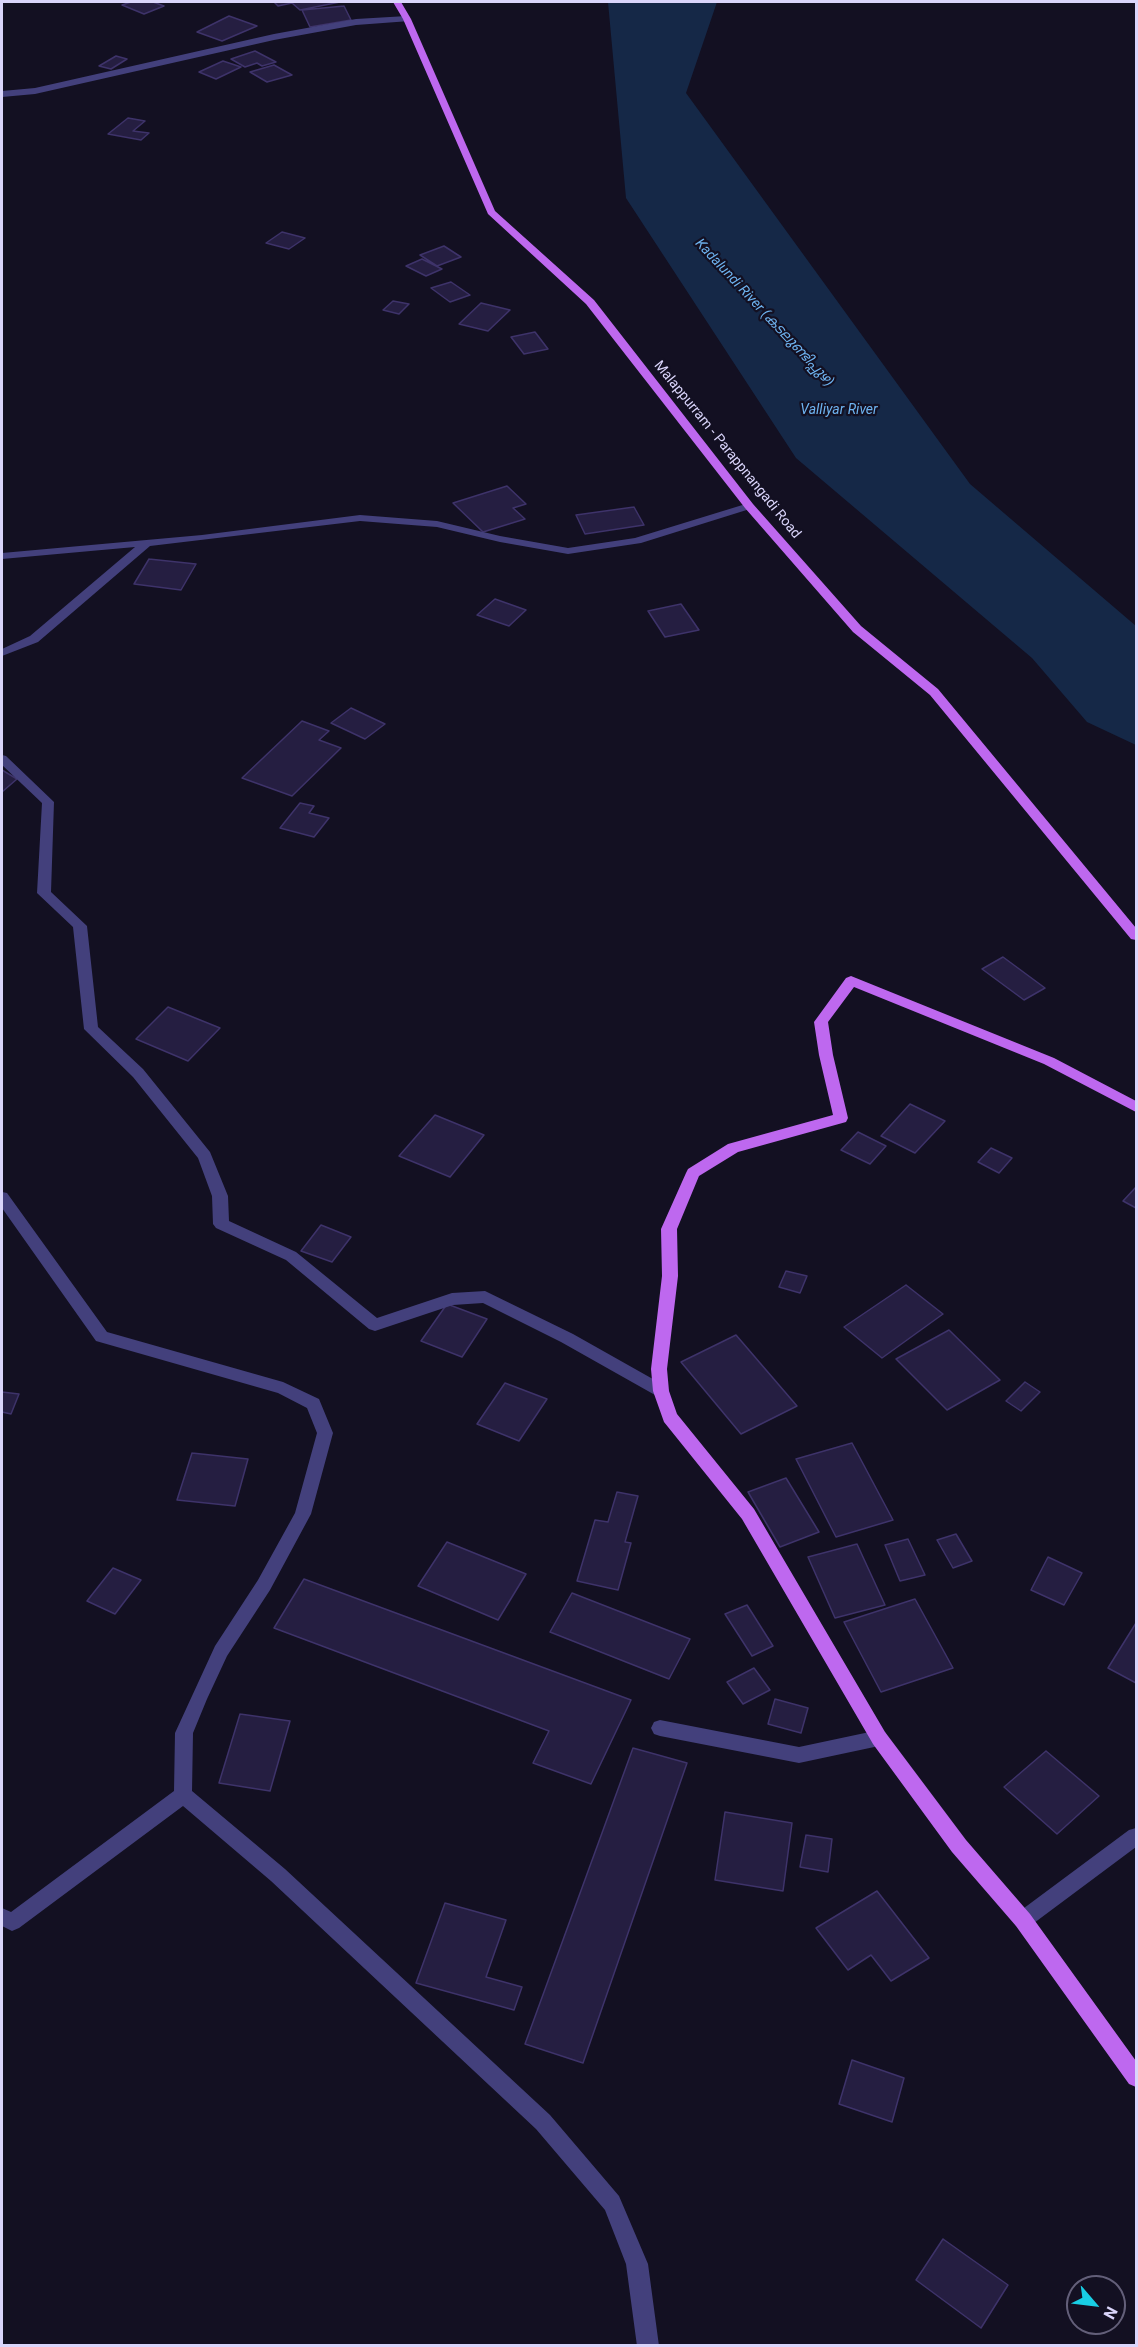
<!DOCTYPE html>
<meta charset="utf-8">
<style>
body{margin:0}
#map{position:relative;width:1138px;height:2347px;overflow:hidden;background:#131022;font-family:Roboto,sans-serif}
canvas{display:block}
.frame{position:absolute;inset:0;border:3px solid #dad5fb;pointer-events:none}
.north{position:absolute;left:1066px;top:2275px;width:60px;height:60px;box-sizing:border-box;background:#131022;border:2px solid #635f79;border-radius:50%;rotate:118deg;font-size:16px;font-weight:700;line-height:24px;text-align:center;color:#dad5fb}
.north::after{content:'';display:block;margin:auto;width:21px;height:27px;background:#18cee4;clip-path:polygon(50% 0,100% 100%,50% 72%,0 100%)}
</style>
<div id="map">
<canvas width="1138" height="2347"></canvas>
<div class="frame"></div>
<div class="north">N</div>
</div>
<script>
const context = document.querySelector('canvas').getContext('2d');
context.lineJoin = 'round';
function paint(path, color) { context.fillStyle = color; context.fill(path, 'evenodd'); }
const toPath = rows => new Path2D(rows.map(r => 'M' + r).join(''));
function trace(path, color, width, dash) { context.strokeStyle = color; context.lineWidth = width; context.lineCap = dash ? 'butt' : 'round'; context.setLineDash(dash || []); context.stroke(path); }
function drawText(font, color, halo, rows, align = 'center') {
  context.font = font + ' Roboto,"Noto Sans Malayalam",sans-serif'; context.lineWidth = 4.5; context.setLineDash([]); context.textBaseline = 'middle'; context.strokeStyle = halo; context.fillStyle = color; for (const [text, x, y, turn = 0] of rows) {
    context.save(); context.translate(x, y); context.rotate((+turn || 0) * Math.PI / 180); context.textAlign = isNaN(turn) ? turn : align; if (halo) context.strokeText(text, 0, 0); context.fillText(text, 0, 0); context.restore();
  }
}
const water = toPath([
 [608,2,717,2,686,93,970,484,1136,626,1136,745,1087,722,1032,658,796,458,626,198]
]);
const building = toPath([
 [131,2,153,2,164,6,144,14,122,5,131,2],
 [274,2,340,2,300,10,292,3,278,6,274,2],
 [344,6,351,20,310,27,302,10,344,6],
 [229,16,257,26,222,41,197,32,229,16],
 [255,51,276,62,262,66,257,63,245,67,231,59,255,51],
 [116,56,127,59,111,69,99,66,116,56],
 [223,61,241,67,216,79,199,72,223,61],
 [274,65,292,75,267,82,250,72,274,65],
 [128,118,145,121,133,131,149,133,141,140,108,134,128,118],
 [282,232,305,238,289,249,266,243,282,232],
 [444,246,461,257,437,266,420,255,444,246],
 [422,259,442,269,426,276,406,266,422,259],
 [451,282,470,295,450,302,431,288,451,282],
 [393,301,409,304,399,314,383,310,393,301],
 [481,303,510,310,488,331,459,324,481,303],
 [535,332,548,349,524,354,511,337,535,332],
 [507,486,526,504,513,508,525,519,483,532,453,503,507,486],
 [634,507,644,525,585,534,576,515,634,507],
 [149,559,196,564,181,590,134,584,149,559],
 [495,599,526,610,509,626,477,615,495,599],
 [681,604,699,630,665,637,648,611,681,604],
 [351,708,385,724,365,739,331,723,351,708],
 [302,721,329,731,319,740,341,748,292,796,242,778,302,721],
 [2,770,17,779,2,792,2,770],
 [300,803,314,806,309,813,329,818,314,837,280,828,300,803],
 [1003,957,1045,988,1024,1000,982,969,1003,957],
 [168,1007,220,1028,188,1061,136,1039,168,1007],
 [910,1104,945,1121,915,1153,881,1136,910,1104],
 [435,1115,484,1135,450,1177,399,1156,435,1115],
 [858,1132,886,1146,870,1164,841,1150,858,1132],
 [991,1148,1012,1158,999,1173,978,1162,991,1148],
 [1136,1187,1136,1208,1123,1201,1136,1187],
 [321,1225,351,1237,332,1262,301,1251,321,1225],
 [786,1271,807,1276,800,1293,779,1287,786,1271],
 [906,1285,943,1314,882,1358,844,1327,906,1285],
 [447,1304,487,1319,462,1357,421,1341,447,1304],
 [949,1330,1000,1380,947,1410,896,1359,949,1330],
 [736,1335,797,1406,741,1434,681,1362,736,1335],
 [1025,1382,1040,1392,1021,1411,1006,1401,1025,1382],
 [505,1383,547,1399,519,1441,477,1424,505,1383],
 [2,1392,19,1394,11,1414,2,1412,2,1392],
 [852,1443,893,1520,836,1537,796,1459,852,1443],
 [192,1453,248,1459,235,1506,177,1500,192,1453],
 [786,1478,819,1532,780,1547,748,1492,786,1478],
 [617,1492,638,1496,625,1542,631,1543,618,1590,577,1581,595,1520,608,1522,617,1492],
 [956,1534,972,1561,953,1568,937,1540,956,1534],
 [908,1539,925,1575,900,1581,885,1545,908,1539],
 [447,1542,526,1574,498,1620,418,1586,447,1542],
 [857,1544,885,1605,835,1618,808,1557,857,1544],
 [1048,1557,1082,1573,1064,1605,1031,1590,1048,1557],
 [113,1568,141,1580,115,1614,87,1601,113,1568],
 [304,1579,631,1700,591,1784,533,1763,549,1731,274,1628,304,1579],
 [572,1593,690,1639,669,1679,550,1632,572,1593],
 [915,1599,953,1668,881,1692,844,1622,915,1599],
 [747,1605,773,1646,752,1656,725,1614,747,1605],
 [1136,1623,1136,1683,1108,1668,1136,1623],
 [754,1668,770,1690,743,1704,727,1682,754,1668],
 [775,1699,808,1708,801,1733,768,1724,775,1699],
 [240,1714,290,1721,270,1791,219,1783,240,1714],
 [633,1748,687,1763,583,2063,525,2044,633,1748],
 [1046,1751,1099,1796,1057,1834,1004,1787,1046,1751],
 [725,1812,792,1823,783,1891,715,1880,725,1812],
 [806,1835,832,1839,828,1872,800,1867,806,1835],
 [877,1891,929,1958,891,1981,871,1955,848,1970,816,1928,877,1891],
 [445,1903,506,1920,486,1977,522,1987,514,2010,416,1983,445,1903],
 [852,2060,904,2078,892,2122,839,2104,852,2060],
 [943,2239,1008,2285,981,2328,916,2280,943,2239]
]);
const minor = toPath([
 [407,16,410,17,410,21,356,25,274,40,35,94,2,97,2,91,35,88,274,34,356,19,407,16],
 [749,503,753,504,753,508,641,543,568,554,500,542,437,527,360,521,150,546,38,642,2,656,2,649,30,636,135,547,2,559,2,553,202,535,360,515,437,521,500,536,568,548,635,538,749,503],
 [2,755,6,756,54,802,51,892,87,926,98,1027,143,1069,210,1152,228,1196,229,1221,296,1252,377,1318,452,1293,485,1291,573,1334,667,1387,669,1391,667,1395,661,1397,655,1395,561,1342,483,1303,453,1305,375,1331,369,1329,286,1260,216,1228,213,1224,212,1196,198,1158,133,1077,84,1029,73,927,37,893,42,803,2,765,2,755],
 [2,1192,7,1193,107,1332,283,1382,319,1399,333,1433,311,1514,270,1590,227,1656,207,1699,193,1733,192,1791,285,1869,550,2115,619,2196,648,2264,659,2346,637,2346,626,2264,605,2210,536,2129,271,1881,183,1806,19,1928,12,1931,2,1926,2,1908,11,1912,174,1791,175,1733,215,1646,258,1580,295,1513,317,1433,307,1408,278,1393,96,1341,2,1208,2,1192],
 [660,1720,799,1747,879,1730,885,1732,888,1738,885,1744,879,1746,799,1763,660,1736,654,1734,651,1728,654,1722,660,1720],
 [1136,1828,1136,1847,1030,1926,1023,1929,1016,1926,1013,1920,1016,1914,1129,1830,1136,1828]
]);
const major = toPath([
 [393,2,401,2,411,19,495,211,594,300,753,504,861,626,938,689,1136,928,1136,940,1131,939,930,695,853,632,745,508,586,304,488,214,403,19,393,2],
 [851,976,1054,1058,1136,1101,1136,1112,1044,1064,854,987,828,1022,833,1055,848,1118,846,1122,738,1152,699,1176,677,1229,678,1276,667,1369,669,1391,677,1414,754,1509,885,1732,966,1840,1030,1914,1136,2061,1136,2087,1129,2084,1016,1926,952,1852,873,1744,742,1519,664,1422,653,1391,651,1369,662,1276,661,1229,686,1173,688,1169,728,1144,833,1115,819,1055,814,1022,846,978,851,976]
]);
const farWaternames = [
 ["Kadalundi River (കടലുണ്ടിപ്പുഴ)",764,313,47],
 ["Valliyar River",839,410]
];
const farStreetnames = [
 ["Malappurram - Parappnangadi Road",727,450,51]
];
paint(water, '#152847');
paint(building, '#251e41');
trace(building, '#3e336a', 1.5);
paint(minor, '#43407c');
paint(major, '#be68ef');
drawText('italic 14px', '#6eb3f0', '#131022', farWaternames);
drawText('14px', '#dad5fb', '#131022', farStreetnames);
</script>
